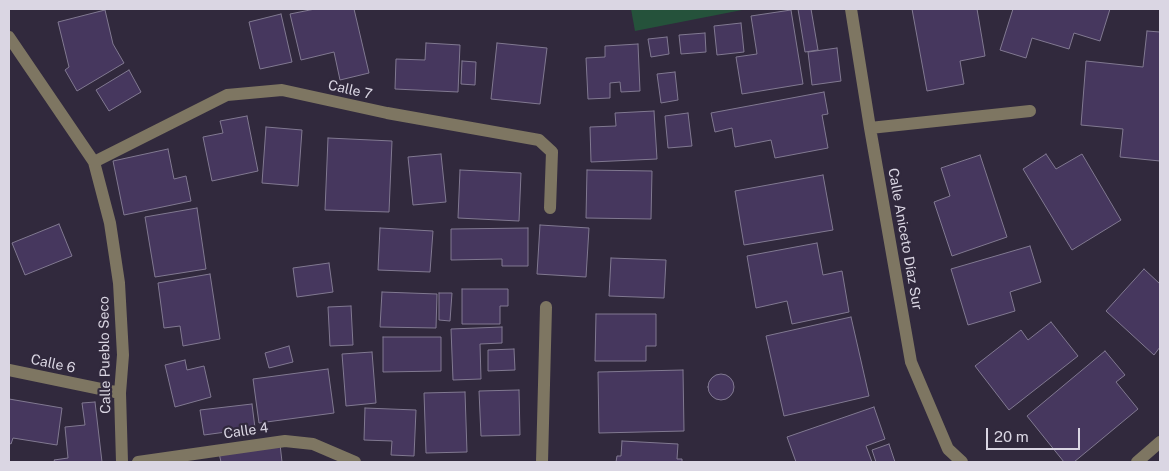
<!DOCTYPE html>
<meta charset="utf-8">
<style>
body{margin:0}
#map{position:relative;width:1169px;height:471px;overflow:hidden;background:#31293d;font-family:"Public Sans",sans-serif}
canvas{display:block}
.frame{position:absolute;inset:0;border:10px solid #dad6e3;pointer-events:none}
.scale{position:absolute;left:986px;top:428px;width:94px;height:22px;box-sizing:border-box;border:2px solid #dad6e3;border-top:0;padding-left:6px;font-size:15px;line-height:18px;white-space:nowrap;color:#dad6e3;-webkit-text-stroke:4px #31293d;paint-order:stroke}
</style>
<div id="map">
<canvas width="1169" height="471"></canvas>
<div class="frame"></div>
<div class="scale">20 m</div>
</div>
<script>
const context = document.querySelector('canvas').getContext('2d');
context.lineJoin = 'round';
function paint(path, color) { context.fillStyle = color; context.fill(path, 'evenodd'); }
const toPath = rows => new Path2D(rows.map(r => 'M' + r).join(''));
function trace(path, color, width, dash) { context.strokeStyle = color; context.lineWidth = width; context.lineCap = dash ? 'butt' : 'round'; context.setLineDash(dash || []); context.stroke(path); }
function drawText(font, color, halo, rows, align = 'center') {
  context.font = font + ' "Public Sans",sans-serif'; context.lineWidth = 4.5; context.setLineDash([]); context.textBaseline = 'middle'; context.strokeStyle = halo; context.fillStyle = color; for (const [text, x, y, turn = 0] of rows) {
    context.save(); context.translate(x, y); context.rotate((+turn || 0) * Math.PI / 180); context.textAlign = isNaN(turn) ? turn : align; if (halo) context.strokeText(text, 0, 0); context.fillText(text, 0, 0); context.restore();
  }
}
const green = toPath([
 [631,9,747,9,635,31]
]);
const building = toPath([
 [315,9,354,9,369,73,340,80,334,52,301,60,290,14,315,9],
 [798,9,811,9,818,50,805,52,798,9],
 [912,9,977,9,985,56,960,61,964,84,927,91,912,9],
 [1013,9,1110,9,1100,41,1074,33,1069,49,1032,38,1026,58,1000,50,1013,9],
 [105,10,113,44,124,63,77,91,65,70,69,67,58,22,105,10],
 [791,10,803,84,742,94,736,57,757,54,751,16,791,10],
 [281,14,292,62,260,69,249,22,281,14],
 [741,23,744,52,717,55,714,26,741,23],
 [1147,31,1160,32,1160,161,1120,157,1123,129,1081,125,1086,61,1143,67,1147,31],
 [705,33,706,52,681,54,679,35,705,33],
 [667,37,669,54,651,57,648,39,667,37],
 [426,43,460,45,458,92,395,89,396,59,425,60,426,43],
 [497,43,547,48,540,104,491,99,497,43],
 [638,44,640,91,621,92,620,82,610,83,610,98,588,99,586,58,605,57,605,46,638,44],
 [837,48,841,81,812,85,808,52,837,48],
 [462,61,476,62,475,85,461,84,462,61],
 [129,70,141,92,109,111,96,90,129,70],
 [675,72,678,100,661,103,657,74,675,72],
 [824,92,828,114,822,115,828,148,775,158,771,140,735,147,732,128,715,132,711,113,824,92],
 [654,111,657,159,591,162,590,127,616,126,615,113,654,111],
 [688,113,692,146,668,148,665,116,688,113],
 [247,116,258,171,212,181,203,137,223,133,220,121,247,116],
 [266,127,302,130,298,186,262,183,266,127],
 [328,138,392,141,389,212,325,210,328,138],
 [168,149,174,179,186,176,191,201,124,215,113,161,168,149],
 [441,154,446,202,413,205,408,157,441,154],
 [1046,154,1056,169,1082,154,1121,220,1072,250,1023,169,1046,154],
 [980,155,1007,237,952,256,934,202,950,196,941,168,980,155],
 [460,170,521,173,519,221,458,218,460,170],
 [587,170,652,171,651,219,586,218,587,170],
 [823,175,833,230,744,245,735,191,823,175],
 [197,208,206,269,155,277,145,217,197,208],
 [59,224,72,256,25,275,12,243,59,224],
 [540,225,589,228,586,277,537,274,540,225],
 [380,228,433,231,430,272,378,270,380,228],
 [528,228,528,266,502,266,502,259,451,260,451,229,528,228],
 [817,243,823,275,842,271,849,312,792,324,787,301,756,308,747,256,817,243],
 [1030,246,1041,282,1010,292,1015,311,968,325,951,269,1030,246],
 [611,258,666,260,664,298,609,296,611,258],
 [329,263,333,292,297,297,293,268,329,263],
 [1144,269,1160,284,1160,347,1154,355,1106,311,1144,269],
 [210,274,220,339,183,346,180,326,164,328,158,283,210,274],
 [462,289,508,289,508,306,500,306,500,324,462,324,462,289],
 [382,292,437,294,436,328,380,327,382,292],
 [439,293,452,293,450,321,439,320,439,293],
 [351,306,353,345,330,346,328,307,351,306],
 [596,314,656,314,656,346,646,346,646,361,595,361,596,314],
 [851,317,869,396,784,416,766,336,851,317],
 [1051,322,1078,356,1009,410,975,366,1021,330,1028,340,1051,322],
 [502,327,502,343,480,344,481,379,453,380,451,329,502,327],
 [383,337,441,337,441,371,383,372,383,337],
 [289,346,293,362,269,368,265,353,289,346],
 [514,349,515,370,488,371,488,350,514,349],
 [1105,351,1125,375,1116,382,1138,409,1074,462,1064,462,1027,416,1105,351],
 [372,352,376,403,346,406,342,354,372,352],
 [185,360,187,370,204,366,211,397,175,407,165,365,185,360],
 [328,369,334,413,259,423,253,379,328,369],
 [683,370,684,431,599,433,598,372,683,370],
 '708 387a13 13 0 1 1 26 0a13 13 0 1 1-26 0Z',
 [519,390,520,435,481,436,479,391,519,390],
 [465,392,467,452,426,453,424,393,465,392],
 [9,399,62,408,57,445,13,438,11,444,9,443,9,399],
 [95,402,102,462,55,462,54,460,68,458,65,427,85,425,82,403,95,402],
 [252,404,255,428,204,435,200,410,252,404],
 [874,407,885,439,866,446,872,462,796,462,787,437,874,407],
 [365,408,416,410,414,456,391,455,392,441,364,440,365,408],
 [622,441,678,444,677,459,682,459,682,462,616,462,617,456,621,456,622,441],
 [280,444,282,462,221,462,219,453,280,444],
 [889,444,895,462,876,462,872,450,889,444]
]);
const minor = toPath([
 [851,9,870,128,911,362,948,449,962,462],
 [9,37,94,162,110,223,119,283,123,355,120,393,122,462],
 [870,128,1030,111],
 [94,162,227,95,282,90,387,113,539,140,552,152,550,208],
 [9,370,120,393],
 [138,462,285,441,313,444,355,462],
 [542,462,546,307],
 [1137,462,1160,442]
]);
const streetNames = [
 ["Calle 7",350,90,13],
 ["Calle Aniceto Díaz Sur",905,239,80],
 ["Calle Pueblo Seco",105,355,-91],
 ["Calle 6",53,364,12],
 ["Calle 4",246,431,-8]
];
paint(green, '#25523b');
paint(building, '#46375e');
trace(building, '#817991', 1);
trace(minor, '#7e7662', 12);
drawText('14px', '#dad6e3', '#31293d', streetNames);
</script>
